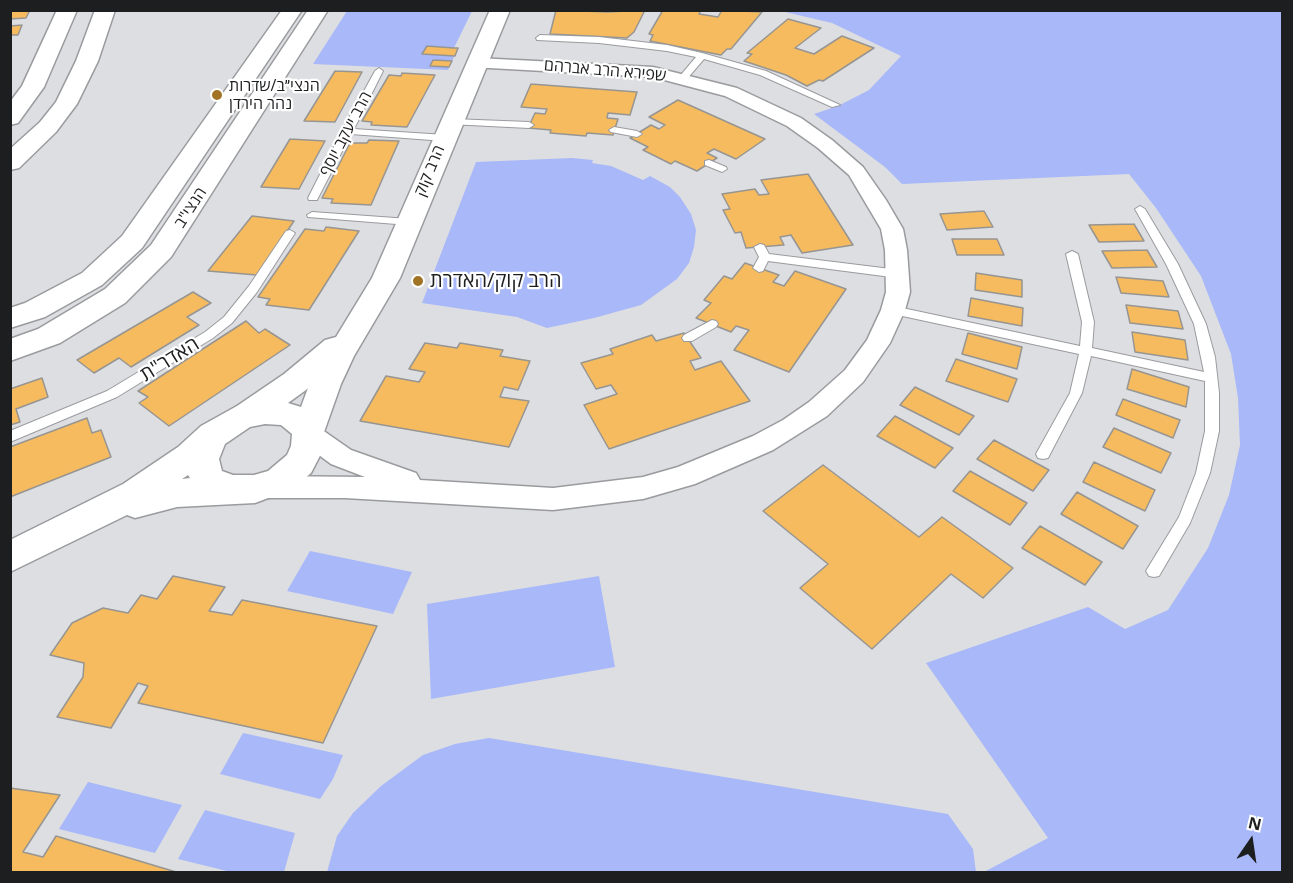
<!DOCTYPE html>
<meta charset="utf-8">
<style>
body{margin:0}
#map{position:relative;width:1293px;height:883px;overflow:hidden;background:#dddee2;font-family:"Open Sans",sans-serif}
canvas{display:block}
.frame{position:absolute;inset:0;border:12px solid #1d1e1f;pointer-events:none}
.north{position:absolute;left:1221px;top:811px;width:60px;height:60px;-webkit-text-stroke:4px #fff;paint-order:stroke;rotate:13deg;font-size:16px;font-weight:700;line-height:24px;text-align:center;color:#1d1e1f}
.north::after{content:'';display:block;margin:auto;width:21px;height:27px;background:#1d1e1f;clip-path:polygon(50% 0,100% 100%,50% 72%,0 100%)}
</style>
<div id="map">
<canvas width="1293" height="883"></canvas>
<div class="frame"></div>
<div class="north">N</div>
</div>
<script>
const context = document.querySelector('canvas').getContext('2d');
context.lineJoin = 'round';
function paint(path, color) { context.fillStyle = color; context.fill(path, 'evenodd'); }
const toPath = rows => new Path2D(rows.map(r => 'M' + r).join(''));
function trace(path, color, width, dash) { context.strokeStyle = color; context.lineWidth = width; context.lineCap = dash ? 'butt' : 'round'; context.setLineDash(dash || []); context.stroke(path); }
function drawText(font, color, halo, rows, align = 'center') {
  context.font = font + ' "Open Sans",Heebo,sans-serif'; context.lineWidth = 4.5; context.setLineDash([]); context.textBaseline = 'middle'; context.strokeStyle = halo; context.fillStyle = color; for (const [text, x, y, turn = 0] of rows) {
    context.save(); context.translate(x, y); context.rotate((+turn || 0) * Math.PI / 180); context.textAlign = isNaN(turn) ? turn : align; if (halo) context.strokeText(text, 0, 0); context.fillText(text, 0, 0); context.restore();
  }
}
const green = toPath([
 [347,11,472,11,454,48,458,48,448,70,313,64],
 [781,11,1282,11,1282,872,984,872,1048,838,926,663,1088,607,1125,629,1168,610,1208,548,1229,495,1240,445,1238,398,1231,354,1201,276,1156,208,1129,174,902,184,885,167,814,114,838,106,869,90,901,56,832,23],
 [572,158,593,160,592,163,611,166,643,180,650,176,670,187,680,197,691,214,696,230,694,247,689,263,677,279,641,305,594,318,547,328,517,317,422,303,476,162],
 [310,551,412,572,393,614,287,591],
 [599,576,615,667,431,699,427,604],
 [243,733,343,755,333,779,320,799,220,774],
 [489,738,948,814,973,849,976,872,327,872,337,836,353,813,381,786,423,755,455,744],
 [88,782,182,805,155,853,59,829],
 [205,810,295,833,284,872,231,872,178,859]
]);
const building = toPath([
 [10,10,30,10,26,18,10,19,10,10],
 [556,10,608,12,645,10,634,32,627,38,550,34,556,10],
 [663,10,701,10,699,14,718,17,722,10,762,12,731,49,727,49,721,55,650,41,653,35,649,34,663,10],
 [788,19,821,28,795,48,814,54,842,36,874,48,823,81,819,80,807,86,786,75,744,61,752,54,747,53,788,19],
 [22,25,18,35,10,35,10,26,22,25],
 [427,46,454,48,458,48,455,56,422,54,427,46],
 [433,60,452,61,449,67,430,66,433,60],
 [335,71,362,72,335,122,304,121,335,71],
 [402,73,435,75,407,127,371,125,372,122,362,121,389,75,401,76,402,73],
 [531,84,637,92,630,115,608,113,607,118,618,119,613,135,587,133,586,136,550,133,551,130,528,128,535,113,545,114,547,109,521,107,531,84],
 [678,100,765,139,736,159,714,149,707,153,717,158,697,171,675,161,671,164,643,150,648,147,630,138,651,125,659,129,665,125,649,117,678,100],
 [290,139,325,141,299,189,261,187,290,139],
 [369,140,399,141,371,205,331,203,333,199,322,198,350,143,367,143,369,140],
 [808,174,853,245,802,253,791,235,780,237,784,245,746,248,741,232,735,233,723,210,730,209,722,194,755,189,759,195,769,194,761,180,808,174],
 [984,211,993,227,947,230,940,214,984,211],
 [252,216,294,221,257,275,208,271,252,216],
 [1134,224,1144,241,1099,242,1089,225,1134,224],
 [326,227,359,231,309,310,266,305,270,299,258,297,305,229,324,231,326,227],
 [952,239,997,239,1004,255,957,255,952,239],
 [1147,250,1157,267,1112,268,1102,251,1147,250],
 [745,263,779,275,773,282,784,286,795,271,846,289,789,372,734,350,749,330,736,326,731,332,696,318,711,303,704,300,724,276,732,279,745,263],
 [976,273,1022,280,1022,297,975,290,976,273],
 [1116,277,1163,281,1169,297,1121,293,1116,277],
 [193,292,211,303,187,317,199,325,131,367,119,358,94,373,77,360,193,292],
 [971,298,1023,308,1022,326,968,316,971,298],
 [1126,305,1178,311,1183,329,1130,323,1126,305],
 [246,321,259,333,265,329,290,345,169,426,139,403,148,397,138,391,246,321],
 [1132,332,1185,340,1188,360,1135,352,1132,332],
 [684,333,701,358,690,361,695,370,721,361,750,401,609,449,584,405,617,394,611,385,596,389,581,363,613,354,610,349,652,335,656,341,684,333],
 [968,333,1022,347,1017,369,962,354,968,333],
 [425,343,457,348,460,343,503,350,500,356,530,361,518,390,504,387,500,397,529,401,509,447,360,421,386,376,419,382,425,372,409,369,425,343],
 [956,359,1017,379,1008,402,946,381,956,359],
 [1132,369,1189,387,1186,407,1127,389,1132,369],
 [42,378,48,397,16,409,20,422,10,425,10,389,42,378],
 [915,387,974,416,959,435,900,405,915,387],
 [1123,399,1180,420,1173,438,1116,415,1123,399],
 [895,416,953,448,935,468,877,436,895,416],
 [87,418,92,433,101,430,111,457,10,497,10,447,87,418],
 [1114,428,1171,453,1161,473,1103,447,1114,428],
 [994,440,1049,470,1033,491,977,459,994,440],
 [1094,462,1155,490,1145,511,1083,482,1094,462],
 [823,465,919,537,942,517,1013,568,983,598,951,574,872,649,800,588,828,564,763,511,823,465],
 [970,471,1027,503,1010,525,953,491,970,471],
 [1077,492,1138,526,1123,549,1061,514,1077,492],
 [1040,526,1102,562,1085,585,1022,548,1040,526],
 [173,576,225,587,209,611,232,615,242,600,377,626,323,743,138,703,148,686,138,683,111,728,57,717,83,677,84,663,50,655,72,623,103,608,128,613,141,595,157,599,173,576],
 [10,788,60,795,23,852,43,857,56,836,176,872,10,872,10,788]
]);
const lane = toPath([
 [540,35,599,37,667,45,702,53,766,71,840,105,832,107,760,75,704,59,686,80,680,80,680,76,696,57,667,51,599,43,537,40,536,38,540,35],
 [379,68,383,71,354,129,445,135,450,138,445,141,351,134,318,198,317,200,309,200,308,198,342,131,375,71,379,68],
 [452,119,529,122,534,125,529,128,449,124,447,122,452,119],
 [614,127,637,131,642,134,637,137,611,132,609,130,614,127],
 [709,160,726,167,727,169,722,172,705,165,705,161,709,160],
 [1140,206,1145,209,1178,264,1206,324,1215,357,1219,393,1219,431,1210,473,1190,523,1159,576,1154,577,1149,576,1146,571,1179,517,1196,473,1205,431,1205,381,1091,356,1082,393,1048,458,1043,459,1038,458,1036,454,1070,393,1079,354,893,314,887,310,893,306,1080,346,1082,322,1066,254,1072,251,1078,254,1094,322,1092,348,1204,372,1194,324,1166,264,1135,209,1140,206],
 [312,212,409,219,414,222,409,225,308,217,307,215,312,212],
 [290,230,295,233,257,292,232,323,213,338,117,397,10,442,10,431,107,391,205,332,224,317,249,286,286,231,290,230],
 [760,244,764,245,769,254,899,270,905,274,899,278,768,261,763,271,759,272,753,268,759,257,754,247,760,244],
 [712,320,716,321,718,324,716,327,692,341,684,341,682,338,684,335,712,320]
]);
const street = toPath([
 [477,58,653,67,737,88,801,118,832,140,863,167,886,200,903,229,907,250,910,292,905,310,890,343,863,382,827,416,773,450,695,484,643,499,553,510,345,498,264,498,254,495,250,487,254,479,264,476,365,477,331,464,300,441,296,434,300,427,309,424,318,427,351,450,416,473,420,480,553,488,643,477,678,467,753,436,783,420,809,402,845,370,867,340,881,310,886,292,885,250,881,229,849,175,818,148,787,126,725,96,653,77,471,67,468,63,471,59,477,58]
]);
const secondary = toPath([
 [57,10,77,10,44,87,18,123,10,125,10,102,22,86,57,10],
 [95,10,115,10,98,61,77,104,56,132,19,168,10,170,10,149,40,122,56,102,76,61,95,10],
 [282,10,302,10,142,248,102,285,45,317,10,328,10,308,25,303,82,273,122,236,282,10],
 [308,10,328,10,171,257,125,303,60,343,10,361,10,339,38,329,105,289,151,245,308,10],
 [490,10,510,10,400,278,354,356,341,384,324,432,325,446,311,473,292,489,255,503,177,507,135,518,127,515,10,572,10,540,123,484,178,447,201,426,237,406,284,374,325,340,336,337,372,278,490,10],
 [308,388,301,407,288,403,306,390,308,388],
 [265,424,281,425,292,434,291,446,287,455,268,471,254,475,233,475,222,471,219,459,225,444,250,427,265,424],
 [188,475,190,478,182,479,188,475]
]);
const markers = [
 [217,95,6,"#a17325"],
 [418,281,6,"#a17325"]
];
const farStreetnames = [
 ["שפירא הרב אברהם",605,71,5],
 ["הרב יעקב יוסף",346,134,-62],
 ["הרב קוק",430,171,-67],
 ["הנצי\"ב",191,208,-57]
];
const farPoinames = [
 ["הנצי״ב/שדרות",229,86],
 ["נהר הירדן",229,104]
];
const poiNames = [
 ["הרב קוק/האדרת",430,281]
];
const streetNames = [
 ["האדר\"ת",170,360,-32]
];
paint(green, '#a8b8f8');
paint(building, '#f6bb5e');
trace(building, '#979592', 1.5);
trace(lane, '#9a9b9e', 2);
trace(street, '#9a9b9e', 3);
trace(secondary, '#9a9b9e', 3);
paint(lane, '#fff');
paint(street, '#fff');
paint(secondary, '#fff');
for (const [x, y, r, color] of markers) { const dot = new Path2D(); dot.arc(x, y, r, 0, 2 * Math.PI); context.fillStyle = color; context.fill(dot); trace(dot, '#fff', 2); }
drawText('16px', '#1d1e1f', '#fff', farStreetnames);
drawText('16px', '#1d1e1f', '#fff', farPoinames, 'left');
drawText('20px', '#1d1e1f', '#fff', poiNames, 'left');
drawText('20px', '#1d1e1f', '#fff', streetNames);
</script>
